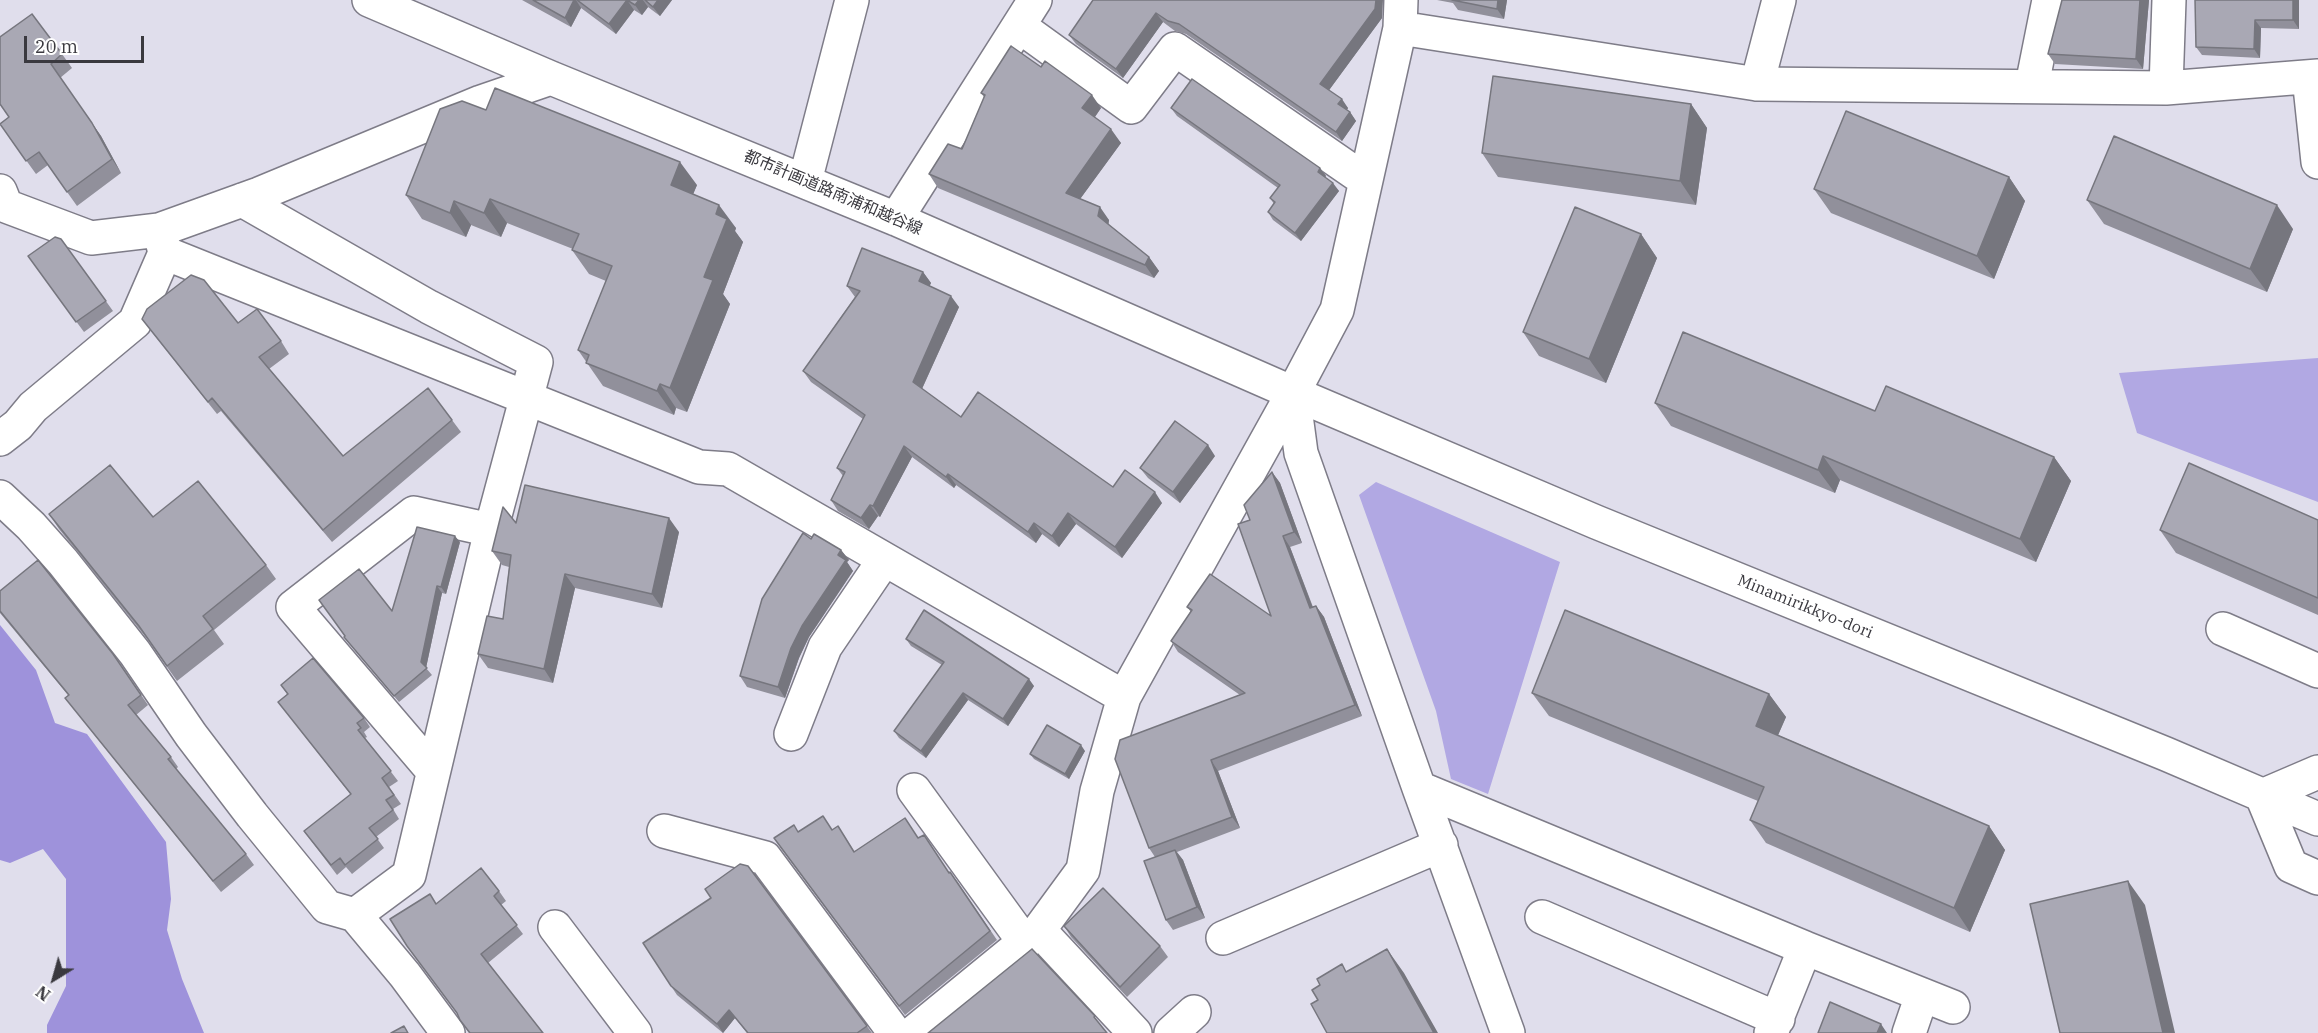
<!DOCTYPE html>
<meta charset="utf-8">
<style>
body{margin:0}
#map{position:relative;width:2318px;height:1033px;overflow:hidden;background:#e0deec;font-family:"IBM Plex Serif",serif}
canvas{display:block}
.north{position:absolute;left:24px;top:949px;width:60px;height:60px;-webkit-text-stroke:4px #fff;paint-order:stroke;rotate:217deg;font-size:16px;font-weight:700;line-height:24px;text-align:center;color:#3a393f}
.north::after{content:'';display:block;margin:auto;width:21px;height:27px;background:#3a393f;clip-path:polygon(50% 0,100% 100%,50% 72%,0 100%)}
.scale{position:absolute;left:24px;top:36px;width:120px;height:27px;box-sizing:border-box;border:3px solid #3a393f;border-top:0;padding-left:8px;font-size:18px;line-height:21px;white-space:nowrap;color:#3a393f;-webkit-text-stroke:4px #fff;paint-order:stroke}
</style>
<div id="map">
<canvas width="2318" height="1033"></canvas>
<div class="north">N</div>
<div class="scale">20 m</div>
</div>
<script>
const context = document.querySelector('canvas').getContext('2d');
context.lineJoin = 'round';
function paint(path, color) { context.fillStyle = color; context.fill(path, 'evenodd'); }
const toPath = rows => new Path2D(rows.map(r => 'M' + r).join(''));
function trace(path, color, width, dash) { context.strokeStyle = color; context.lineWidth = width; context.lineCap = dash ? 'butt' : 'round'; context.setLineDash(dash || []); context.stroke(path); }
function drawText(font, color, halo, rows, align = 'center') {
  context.font = font + ' "IBM Plex Serif","Noto Sans JP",serif'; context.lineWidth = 4.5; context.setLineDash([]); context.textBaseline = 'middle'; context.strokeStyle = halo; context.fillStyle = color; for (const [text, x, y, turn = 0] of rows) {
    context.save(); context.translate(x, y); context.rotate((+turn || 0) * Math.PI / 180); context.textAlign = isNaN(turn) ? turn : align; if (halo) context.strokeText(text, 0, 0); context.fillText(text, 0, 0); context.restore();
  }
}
const green = toPath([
 [2318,358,2318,502,2137,433,2119,373],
 [1376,482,1560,562,1488,794,1451,779,1436,711,1359,495]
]);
const forest = toPath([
 [0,625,36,670,55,723,87,734,166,842,171,899,167,930,182,979,204,1033,47,1033,47,1025,66,986,66,879,43,849,10,863,0,860]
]);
const minor = toPath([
 [369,0,551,78,896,219,1293,393,1596,522,2166,754,2318,819],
 [1401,0,1400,28,1757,84,2166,88,2318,76],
 [1019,26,1131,107,1175,49,1365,180],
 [2309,77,2318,162],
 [1757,84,1779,0],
 [2032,85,2049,0],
 [2166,88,2169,0],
 [805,181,852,0],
 [0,191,6,206,91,238,159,230,259,194,481,102,551,78],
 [242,200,429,307,536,362,491,530,409,875,355,915],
 [896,219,1035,0],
 [165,253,699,467,728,469,1124,697],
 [1293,393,1301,453,1419,788,1508,1033],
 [0,439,18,425,33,407,135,322,165,253,160,232],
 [0,497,31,526,63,562,135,653,191,735,252,815,327,907,355,915,405,975,448,1033],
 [2223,629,2318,671],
 [791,734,825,647,884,560],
 [433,771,293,607,414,513,491,530],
 [2318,772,2262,796,2291,866,2318,878],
 [1419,788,1805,948,1771,1033],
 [914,790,1025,943],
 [664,831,765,858,895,1033],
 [1542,917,1778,1019],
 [555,927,635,1033],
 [1039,930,1135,1033],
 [1223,938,1441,845],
 [1805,948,1953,1007],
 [913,1033,1039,930,1083,870,1097,791,1124,697,1293,393,1337,310,1400,28],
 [1171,1033,1194,1012],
 [1909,1033,1922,995]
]);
const wall = toPath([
 [522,0,672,0,660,16,648,7,642,15,634,10,616,34,581,8,571,27],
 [1093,0,1382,18,1329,90,1348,108,1347,110,1350,112,1356,121,1342,141,1186,34,1175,31,1163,22,1123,78,1076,44,1069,35],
 [1437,0,1507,0,1504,19,1458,10,1453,3],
 [2062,0,2149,0,2143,69,2055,64,2048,54],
 [2195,0,2299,0,2299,29,2261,28,2260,58,2202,55,2196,47],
 [62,54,72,68,60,78,101,136,121,173,77,206,48,165,36,174,0,124,9,117,0,105],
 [1041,67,1101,108,1095,117,1121,143,1080,199,1109,220,1108,224,1149,257,1159,271,1154,278,938,188,929,174,962,149,984,97,981,93],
 [1691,104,1707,128,1696,205,1498,177,1482,153],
 [1171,108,1320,168,1326,176,1325,177,1339,191,1301,241,1273,220,1268,212,1274,204,1270,198,1278,188,1177,116],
 [2009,177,2025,201,1994,279,1831,213,1814,189],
 [697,185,693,194,736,228,735,231,743,242,723,294,730,304,687,412,676,408,674,415,603,386,578,350,606,281,589,274,572,250,573,249,507,223,501,237,471,225,466,237,422,219,406,195],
 [2087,200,2293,229,2267,292,2104,224],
 [1641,234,1657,258,1606,383,1539,356,1523,332],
 [61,239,113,311,84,332,28,256],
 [923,272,931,283,929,286,959,307,922,389,961,417,1113,487,1162,503,1122,558,1076,524,1059,547,1042,534,1036,543,956,485,954,488,912,457,880,517,878,516,869,529,838,511,831,500,843,476,837,468,863,419,811,382,803,371,855,297,847,286],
 [142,319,238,323,281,341,289,354,269,369,343,456,452,420,461,432,332,542,221,411,217,414,151,331],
 [1655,403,1875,411,2054,457,2071,481,2036,562,1840,480,1835,493,1671,426],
 [1215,456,1180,503,1148,478,1140,468],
 [1272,472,1280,483,1302,543,1290,547,1313,607,1316,606,1324,617,1362,716,1218,771,1240,828,1177,852,1183,860,1205,918,1173,930,1166,920,1155,857,1149,848,1240,695,1178,652,1171,641,1191,612,1187,607,1271,616,1250,520],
 [49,514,153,517,266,565,276,579,214,630,224,644,177,681,148,640,59,529],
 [2318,520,2318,615,2176,553,2160,530],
 [516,523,679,532,662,608,575,588,553,683,488,668,478,654,503,619,509,567,502,565,492,551],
 [811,539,841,550,849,560,847,562,853,571,809,637,799,658,785,698,747,687,740,676],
 [460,542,446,594,442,593,426,668,432,675,399,702,344,637,392,611],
 [0,591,113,654,148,705,136,715,171,757,178,767,176,769,246,854,254,865,221,892,73,708,65,698,68,695,0,613],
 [906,639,1034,686,1008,726,968,700,926,758,899,738,894,731,942,665,911,646],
 [281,685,364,718,370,727,364,732,367,737,365,738,398,781,389,787,401,804,393,809,399,819,376,837,384,848,352,874,346,867,337,875,304,831,351,795,278,702,287,694],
 [1532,693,1769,694,1786,717,1778,735,1989,826,2005,850,1970,932,1766,843,1750,820,1758,801,1549,716],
 [1085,751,1069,779,1034,759,1030,754],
 [832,829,844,835,854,851,918,838,957,881,997,940,905,1015,780,847,798,831],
 [748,866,872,1033,747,1033,735,1018,723,1033,677,995,671,986],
 [499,891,506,901,501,905,523,934,488,963,543,1033,469,1033,460,1020,436,904],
 [1064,926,1160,946,1168,957,1127,997,1071,937]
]);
const shadedWall = toPath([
 [574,0,576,0,581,8,571,27,565,18],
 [627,0,634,10,616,34,609,24],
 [639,0,643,0,648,7,642,15,635,5],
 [658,0,672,0,660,16,653,7],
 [1376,0,1383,0,1382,18,1327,93,1320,84],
 [1498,0,1507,0,1504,19,1497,9],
 [2140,0,2149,0,2143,69,2136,59],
 [2293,0,2299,0,2299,29,2293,20],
 [1156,13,1163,22,1123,78,1116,69],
 [2255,20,2261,28,2260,58,2254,49],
 [1092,95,1101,108,1092,121,1082,108],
 [1342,99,1348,108,1345,113,1338,104],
 [1691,104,1707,128,1696,205,1680,181],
 [1350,112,1356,121,1342,141,1336,132],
 [92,123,101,136,121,173,112,159],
 [1111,129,1121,143,1075,206,1066,193],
 [680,162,697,185,687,209,671,185],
 [1320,168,1326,176,1323,180,1318,172],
 [2009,177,2025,201,1994,279,1977,256],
 [1333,183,1339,191,1301,241,1295,233],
 [490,199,507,223,501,237,484,213],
 [454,201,471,225,466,237,450,213],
 [719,205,736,228,735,231,743,242,723,294,730,304,687,412,670,388,704,277,716,214],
 [2277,205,2293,229,2267,292,2250,269],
 [1100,207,1109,220,1108,229,1098,216],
 [1641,234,1657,258,1606,383,1589,359],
 [1149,257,1159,271,1154,278,1145,265],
 [923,272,931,283,927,292,919,281],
 [951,296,959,307,920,393,913,382],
 [660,384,676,408,674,415,657,391],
 [1208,445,1215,456,1180,503,1173,492],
 [904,446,912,457,880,517,873,506],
 [1823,456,1840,480,1835,493,1818,470],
 [2054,457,2071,481,2036,562,2020,539],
 [1272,472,1280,483,1302,543,1294,532],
 [948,474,956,485,954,488,946,477],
 [1155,492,1162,503,1122,558,1115,547],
 [870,505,878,516,869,529,861,518],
 [1068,513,1076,524,1059,547,1052,536],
 [669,518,679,532,662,608,652,594],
 [1034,523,1042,534,1036,543,1028,532],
 [455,536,460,542,446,594,441,587],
 [1283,536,1290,547,1317,619,1310,608],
 [841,550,849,560,847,562,853,571,809,637,799,658,785,698,778,687,791,648],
 [565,574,575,588,553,683,544,669],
 [437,586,442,593,426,668,421,662],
 [1316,606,1324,617,1362,716,1355,705],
 [1029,679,1034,686,1008,726,1003,719],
 [963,693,968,700,926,758,921,751],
 [1769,694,1786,717,1772,749,1756,726],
 [1081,745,1085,751,1069,779,1065,774],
 [1211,760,1218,771,1240,828,1232,817],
 [1989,826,2005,850,1970,932,1954,908],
 [1175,850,1183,860,1205,918,1197,907],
 [2128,881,2145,905,2175,1033,2163,1033],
 [1387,949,1404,973,1438,1033,1434,1033],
 [729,1010,735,1018,723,1033,717,1024],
 [1881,1024,1887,1033,1877,1033]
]);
const building = toPath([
 [533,0,574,0,565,18,533,0],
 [577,0,639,0,635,5,627,0,609,24,577,0],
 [645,0,658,0,653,7,645,0],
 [1093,0,1376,0,1375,9,1320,84,1342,99,1338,104,1350,112,1336,132,1179,24,1168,21,1156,13,1116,69,1069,35,1093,0],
 [1452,0,1498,0,1497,9,1452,0],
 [2062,0,2140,0,2136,59,2048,54,2062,0],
 [2195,0,2293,0,2293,20,2255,20,2254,49,2196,47,2195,0],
 [32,14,62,54,51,64,92,123,112,159,67,192,39,152,26,161,0,124,9,117,0,104,0,37,32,14],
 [1011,46,1041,67,1045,61,1092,95,1082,108,1111,129,1066,193,1100,207,1098,216,1149,257,1145,265,929,174,948,144,962,149,985,95,981,93,1011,46],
 [1493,76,1691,104,1680,181,1482,153,1493,76],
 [1192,79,1320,168,1318,172,1333,183,1295,233,1268,212,1275,202,1270,198,1280,185,1171,108,1192,79],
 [495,88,680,162,671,185,719,205,716,214,727,219,704,277,713,280,670,388,660,384,657,391,586,363,589,355,578,350,612,266,572,250,579,234,490,199,484,213,454,201,450,213,406,195,440,109,462,101,486,110,495,88],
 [1846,111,2009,177,1977,256,1814,189,1846,111],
 [2114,136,2277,205,2250,269,2087,200,2114,136],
 [1575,207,1641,234,1589,359,1523,332,1575,207],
 [55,237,61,239,106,301,76,322,28,256,55,237],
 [862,248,923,272,919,281,951,296,913,382,961,417,978,392,1113,487,1125,470,1155,492,1115,547,1068,513,1052,536,1034,523,1028,532,948,474,946,477,904,446,873,506,870,505,861,518,831,500,845,472,837,468,865,415,803,371,860,291,847,286,862,248],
 [191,275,204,280,238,323,257,309,281,341,259,357,343,456,428,388,452,420,323,530,212,398,208,402,142,319,147,309,191,275],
 [1683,332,1875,411,1886,386,2054,457,2020,539,1823,456,1818,470,1655,403,1683,332],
 [1175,421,1208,445,1173,492,1140,468,1175,421],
 [2189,463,2318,520,2318,598,2160,530,2189,463],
 [110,465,153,517,198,481,266,565,203,616,213,629,167,666,139,626,49,514,110,465],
 [1272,472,1294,532,1283,536,1310,608,1316,606,1355,705,1211,760,1232,817,1149,848,1115,759,1120,740,1245,693,1171,641,1192,610,1187,607,1210,574,1271,616,1238,524,1250,520,1244,505,1272,472],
 [525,485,669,518,652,594,565,574,544,669,478,654,487,616,503,619,511,555,492,551,503,507,516,523,525,485],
 [417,527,455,536,441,587,437,586,421,662,427,668,394,696,344,637,345,636,319,600,359,569,392,611,417,527],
 [803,533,811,539,814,534,841,550,838,555,846,560,802,626,791,648,778,687,740,676,762,599,803,533],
 [38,560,113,654,141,695,128,705,171,757,168,759,246,854,213,881,65,698,69,695,0,611,0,591,38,560],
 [924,610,1029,679,1003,719,963,693,921,751,894,731,944,662,906,639,924,610],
 [1565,610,1769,694,1756,726,1989,826,1954,908,1750,820,1764,787,1532,693,1565,610],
 [313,658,364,718,357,723,361,728,358,730,391,771,382,778,394,795,386,800,393,810,369,828,378,839,345,865,340,858,331,865,304,831,351,794,278,702,288,694,281,685,313,658],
 [1047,725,1081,745,1065,774,1030,754,1047,725],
 [823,816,832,830,838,826,854,852,905,818,918,838,924,835,949,873,950,872,990,931,899,1006,774,838,794,825,798,832,823,816],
 [1175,850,1197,907,1166,920,1144,861,1175,850],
 [740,864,748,866,867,1026,857,1033,748,1033,729,1010,717,1024,671,986,643,943,711,898,705,889,740,864],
 [481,868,499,891,494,896,517,925,481,954,543,1033,470,1033,460,1020,457,1013,407,946,390,919,430,894,436,904,481,868],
 [2128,881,2163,1033,2060,1033,2030,904,2128,881],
 [1103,888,1160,946,1120,987,1064,926,1103,888],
 [1032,949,1095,1016,1094,1017,1107,1033,928,1033,1032,949],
 [1387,949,1434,1033,1327,1033,1311,1004,1318,1000,1312,990,1320,985,1317,979,1342,964,1346,972,1387,949],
 [1830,1002,1881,1024,1877,1033,1818,1033,1830,1002],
 [404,1026,408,1033,391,1033,404,1026]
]);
const streetNames = [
 ["都市計画道路南浦和越谷線",833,193,23],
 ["Minamirikkyo-dori",1805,607,22]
];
paint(green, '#b1a8e3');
paint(forest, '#9e92db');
trace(minor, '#7e7c88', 36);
trace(minor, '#fff', 33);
paint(wall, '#91909b');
paint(shadedWall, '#76767e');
paint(building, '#a9a8b4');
trace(building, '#76767e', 1.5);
drawText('16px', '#3a393f', '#fff', streetNames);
</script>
